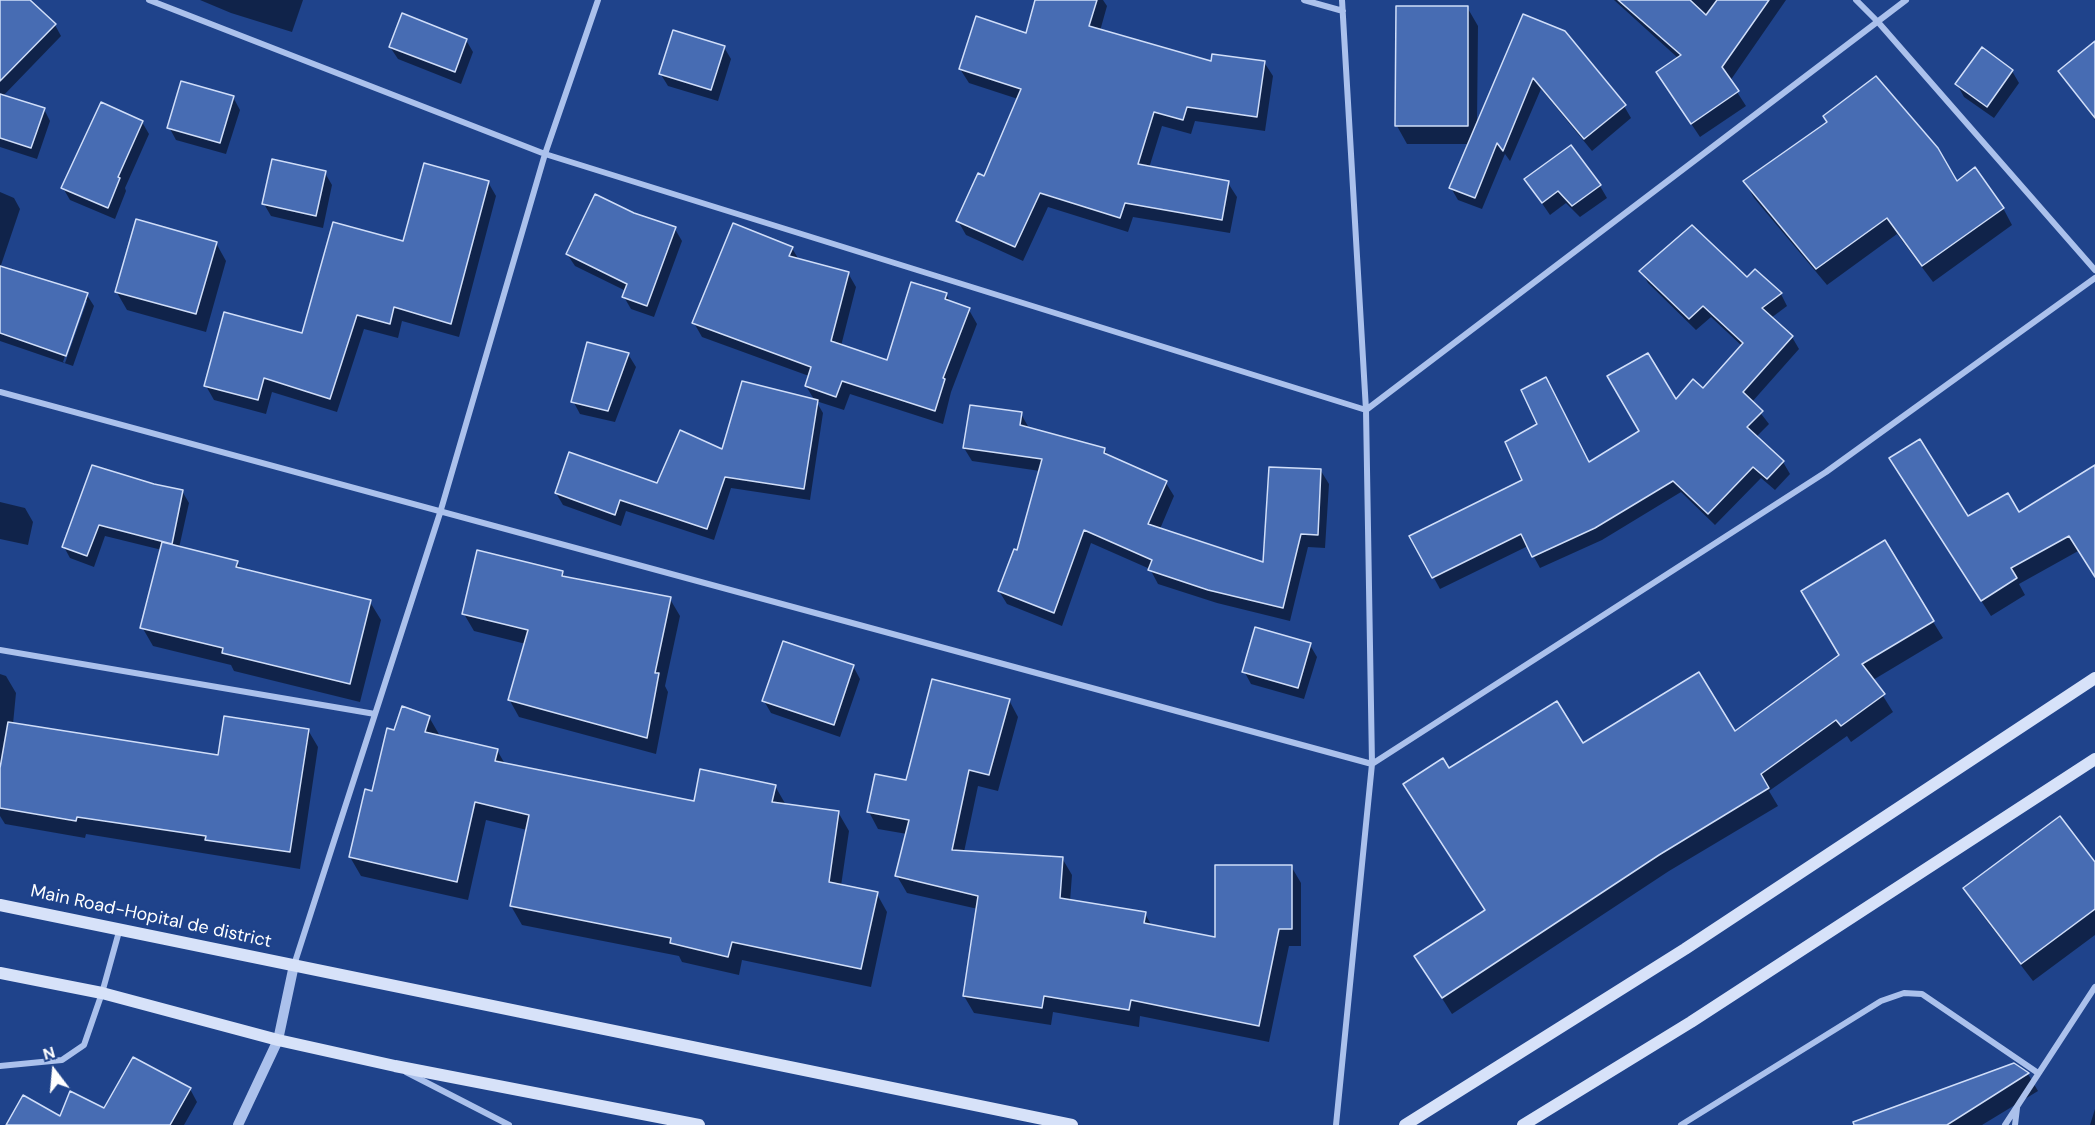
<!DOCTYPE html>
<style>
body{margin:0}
#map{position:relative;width:2095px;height:1125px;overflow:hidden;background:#1f438b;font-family:"DM Sans",sans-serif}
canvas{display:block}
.north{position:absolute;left:24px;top:1041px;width:60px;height:60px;-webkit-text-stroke:4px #1f438b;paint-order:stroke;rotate:344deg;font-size:16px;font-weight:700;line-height:24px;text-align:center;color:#fff}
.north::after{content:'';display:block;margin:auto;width:21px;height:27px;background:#fff;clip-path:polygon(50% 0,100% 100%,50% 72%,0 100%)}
</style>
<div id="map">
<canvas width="2095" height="1125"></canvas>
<div class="north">N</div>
</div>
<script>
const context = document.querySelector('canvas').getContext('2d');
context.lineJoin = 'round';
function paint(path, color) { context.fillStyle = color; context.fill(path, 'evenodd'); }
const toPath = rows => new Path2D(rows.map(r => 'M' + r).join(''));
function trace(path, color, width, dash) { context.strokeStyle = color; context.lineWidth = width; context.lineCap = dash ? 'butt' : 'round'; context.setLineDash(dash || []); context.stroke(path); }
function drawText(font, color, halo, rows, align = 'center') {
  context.font = font + ' "DM Sans",sans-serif'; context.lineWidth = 4.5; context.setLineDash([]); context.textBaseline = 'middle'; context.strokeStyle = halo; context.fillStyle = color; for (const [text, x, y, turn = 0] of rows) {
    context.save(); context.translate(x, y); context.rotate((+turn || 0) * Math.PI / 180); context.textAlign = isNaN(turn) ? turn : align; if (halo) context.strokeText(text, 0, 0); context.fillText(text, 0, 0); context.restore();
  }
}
const shadow = toPath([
 [7,0,28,0,55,25,61,36,3,96,44,109,50,121,37,159,0,147,0,7],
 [200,0,303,0,292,32,231,13],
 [1037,0,1103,0,1107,6,1100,31,1212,63,1264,62,1273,76,1265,131,1195,121,1191,134,1162,126,1149,168,1228,183,1237,197,1230,233,1133,217,1128,232,1048,207,1023,261,966,235,958,221,985,178,1018,99,969,83,960,69,1027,34],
 [1614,0,1786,0,1730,81,1746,106,1700,137,1666,86,1678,58],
 [1467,7,1478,26,1477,124,1523,16,1624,106,1631,118,1592,151,1541,89,1510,161,1505,154,1482,209,1458,200,1451,188,1469,144,1407,144,1397,126],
 [466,40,473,52,461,84,398,59,390,47],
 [724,47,731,59,718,101,668,86,660,73],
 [2095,58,2095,120,2060,71],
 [2012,71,2019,83,1994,118,1964,97,1957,84],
 [233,97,240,110,226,154,176,140,169,127],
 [142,122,149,134,125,188,126,191,115,219,70,200,63,188],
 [325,173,332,185,323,228,271,216,264,204],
 [1526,180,1600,186,1607,198,1580,217,1566,203,1550,215],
 [488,182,496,196,459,337,402,321,398,338,364,329,337,412,272,392,266,414,214,400,206,386,303,335,404,243],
 [1745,182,1956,183,2003,208,2012,225,1933,282,1897,234,1827,285,1754,198],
 [0,192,14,198,20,209,0,268,87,295,94,306,73,366,0,341],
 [84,301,87,301,65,363,63,362],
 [633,214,675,229,682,241,654,317,631,309,624,297,626,291,575,266,567,254],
 [216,243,226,261,206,332,127,310,116,291],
 [792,248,799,260,848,273,856,287,841,346,888,362,946,294,951,303,969,310,977,324,951,392,943,424,850,394,844,410,816,401,823,413,810,500,731,488,714,540,626,511,621,526,563,505,556,493,658,485,815,401,806,386,809,376,702,337,694,323],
 [1641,271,1747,280,1755,271,1781,294,1787,306,1771,318,1792,337,1799,349,1752,402,1769,424,1756,437,1783,462,1790,474,1775,490,1761,478,1715,525,1681,492,1602,540,1540,568,1528,546,1440,589,1411,536,1589,463,1641,432,1675,401,1703,390,1742,346,1711,317,1696,330,1648,283],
 [628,354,636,367,615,422,580,414,573,401],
 [1021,414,1029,428,1104,449,1109,457,1166,483,1174,496,1160,529,1265,564,1321,471,1329,484,1325,548,1308,547,1290,621,1217,603,1158,584,1150,569,1091,543,1062,626,1007,604,999,591,1018,552,1040,471,972,461,964,448],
 [2095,467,2095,575,2080,550,2019,584,2025,595,1991,616,1900,474,1968,518,2018,514],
 [154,486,182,491,189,503,179,548,237,562,241,570,370,602,381,620,360,702,234,671,231,665,153,646,142,627,162,550,105,536,94,567,70,558,64,547],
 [0,502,25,508,33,522,28,545,0,539],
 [1884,542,1943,638,1873,680,1893,712,1851,742,1847,736,1769,791,1778,806,1669,871,1452,1014,1426,973,1486,911,1449,770,1582,745,1734,733,1841,656],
 [562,572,566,579,670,599,680,616,665,686,668,692,656,754,519,717,509,699,526,644,474,631,464,614],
 [1310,645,1317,657,1304,699,1251,684,1244,671],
 [853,666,860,679,840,737,771,713,764,701],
 [0,674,6,676,16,693,13,724,219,757,308,730,318,747,300,869,86,834,85,838,5,824,0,816],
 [1009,700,1018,717,998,791,978,786,964,852,1062,858,1072,875,1070,901,1145,914,1152,926,1216,939,1291,866,1301,883,1301,946,1289,946,1269,1042,1140,1016,1139,1027,1053,1012,1051,1025,974,1013,964,996,978,909,907,893,897,876,907,834,878,829,869,812],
 [429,717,440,736,497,750,505,764,695,803,775,786,786,805,838,812,849,831,841,886,877,894,887,912,871,987,742,960,739,975,682,962,679,956,522,925,511,906,527,830,486,820,468,900,361,876,350,857,395,731],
 [2095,864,2095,935,2033,981,1976,907,1965,889],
 [2014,1065,2028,1074,2038,1091,1982,1125,1861,1125],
 [190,1089,197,1102,184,1125,152,1125],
 [2095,1109,2095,1125,2090,1125]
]);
const building = toPath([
 [0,0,30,0,56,24,0,81,0,0],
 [1035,0,1097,0,1089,26,1211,61,1212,54,1265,61,1257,117,1187,107,1183,120,1154,112,1138,164,1229,181,1222,220,1125,203,1120,218,1040,193,1015,247,956,221,978,173,984,176,1021,89,959,69,976,16,1026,33,1035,0],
 [1618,0,1690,0,1706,15,1717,0,1769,0,1722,67,1739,91,1691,124,1656,72,1681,55,1618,0],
 [1396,6,1468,6,1468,126,1395,126,1396,6],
 [402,13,467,39,455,72,389,47,402,13],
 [1523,14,1565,31,1626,105,1584,139,1533,78,1503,151,1497,143,1475,198,1449,188,1523,14],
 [673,30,725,46,711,90,659,74,673,30],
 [2095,41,2095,118,2058,71,2095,41],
 [1982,47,2013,70,1987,107,1955,84,1982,47],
 [1876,76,1938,148,1957,181,1975,167,2004,208,1922,266,1887,218,1816,269,1743,181,1827,122,1823,116,1876,76],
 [181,81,234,96,220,143,167,128,181,81],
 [0,94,45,108,31,148,0,138,0,94],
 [101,102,143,121,118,177,120,178,108,208,61,188,101,102],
 [1571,145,1601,185,1572,206,1558,191,1542,203,1524,179,1571,145],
 [272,159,326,171,316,216,262,204,272,159],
 [424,163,489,181,451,324,394,307,390,324,357,315,330,399,264,378,258,400,204,386,224,312,302,333,333,222,403,241,424,163],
 [595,194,634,213,676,227,647,306,622,297,627,284,566,254,595,194],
 [136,219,217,242,196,314,115,292,136,219],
 [733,223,793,247,789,256,849,272,831,341,887,360,911,282,947,293,945,299,970,308,943,378,945,379,935,411,842,381,836,397,805,386,811,367,692,323,733,223],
 [1692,225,1747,277,1755,269,1782,293,1762,308,1793,336,1743,392,1763,411,1747,427,1784,461,1767,479,1753,467,1708,514,1673,481,1595,528,1532,557,1521,534,1432,578,1409,536,1522,480,1505,442,1537,424,1521,390,1546,377,1589,462,1639,431,1607,376,1648,353,1676,399,1693,379,1703,388,1743,343,1703,306,1689,319,1639,271,1692,225],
 [0,266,88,293,66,356,0,333,0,266],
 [587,342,629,353,608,411,571,402,587,342],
 [742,381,818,400,804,489,725,477,707,529,620,500,615,515,555,493,569,452,657,483,680,430,722,449,742,381],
 [970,405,1022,412,1020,425,1105,448,1104,453,1167,481,1148,524,1263,562,1269,467,1321,469,1318,535,1301,534,1283,608,1208,590,1148,570,1152,560,1084,530,1054,613,998,591,1014,549,1017,550,1042,459,963,448,970,405],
 [1920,439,1968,516,2008,493,2019,512,2095,465,2095,577,2069,536,2011,568,2017,578,1981,601,1889,458,1920,439],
 [92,465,154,484,183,490,172,544,99,525,87,556,62,547,92,465],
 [1885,540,1934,621,1862,664,1885,694,1841,726,1836,720,1761,774,1769,788,1659,855,1442,998,1414,956,1485,910,1403,784,1443,758,1449,768,1557,701,1583,743,1699,672,1735,731,1839,655,1801,591,1885,540],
 [162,542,238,561,236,567,371,600,350,684,222,653,223,648,140,628,162,542],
 [477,550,563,571,562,576,671,597,655,673,659,673,647,738,508,700,528,630,462,614,477,550],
 [1255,627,1311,643,1298,688,1242,672,1255,627],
 [783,641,854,665,834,725,762,701,783,641],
 [932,679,1010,699,989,775,969,770,952,850,1063,857,1060,898,1146,912,1144,923,1215,937,1215,865,1292,865,1292,929,1279,929,1259,1026,1131,1000,1129,1010,1044,996,1042,1008,963,996,978,896,895,876,909,820,867,812,875,774,906,780,932,679],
 [402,706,430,716,425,732,498,749,495,761,694,801,700,769,776,785,772,802,839,811,829,882,878,892,861,969,732,942,728,957,670,943,671,938,510,906,529,815,475,802,457,882,349,857,365,789,372,791,387,728,394,730,402,706],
 [224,716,309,729,290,852,205,840,206,836,77,817,76,821,0,808,0,768,8,722,218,755,224,716],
 [2060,816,2095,862,2095,909,2021,964,1963,888,2060,816],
 [133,1057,191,1088,170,1125,6,1125,23,1095,60,1116,70,1091,104,1108,133,1057],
 [2014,1063,2029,1073,1947,1125,1854,1125,1853,1122,2014,1063]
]);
const minor = toPath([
 [149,0,545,154,1366,410,1906,0],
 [1304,0,1343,11],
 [1856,0,1878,22,2095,270],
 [0,392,1372,764,1826,472,2095,278],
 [0,650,375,714],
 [294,965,440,513,545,154,598,0],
 [0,1066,62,1060,84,1045,102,993,120,928],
 [406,1072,509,1125],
 [1336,1125,1372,764,1366,410,1342,0],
 [1681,1125,1881,1001,1904,993,1922,994,2038,1073],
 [2005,1125,2095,987],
 [2015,1125,2017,1108]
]);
const tertiary = toPath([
 [238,1125,278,1040,294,965]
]);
const secondary = toPath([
 [0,905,1072,1125],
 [0,973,102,993,278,1040,395,1066,699,1125],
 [1405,1125,1685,949,2095,678],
 [1523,1125,1691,1022,2095,759]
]);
const streetNames = [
 ["Main Road-Hopital de district",151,917,12]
];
paint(shadow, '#0007');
paint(building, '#476cb3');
trace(building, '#d0def9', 1.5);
trace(minor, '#abc1ec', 6);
trace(tertiary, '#abc1ec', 10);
trace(secondary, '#d7e2f9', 12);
drawText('18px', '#fff', '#1f438b', streetNames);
</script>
